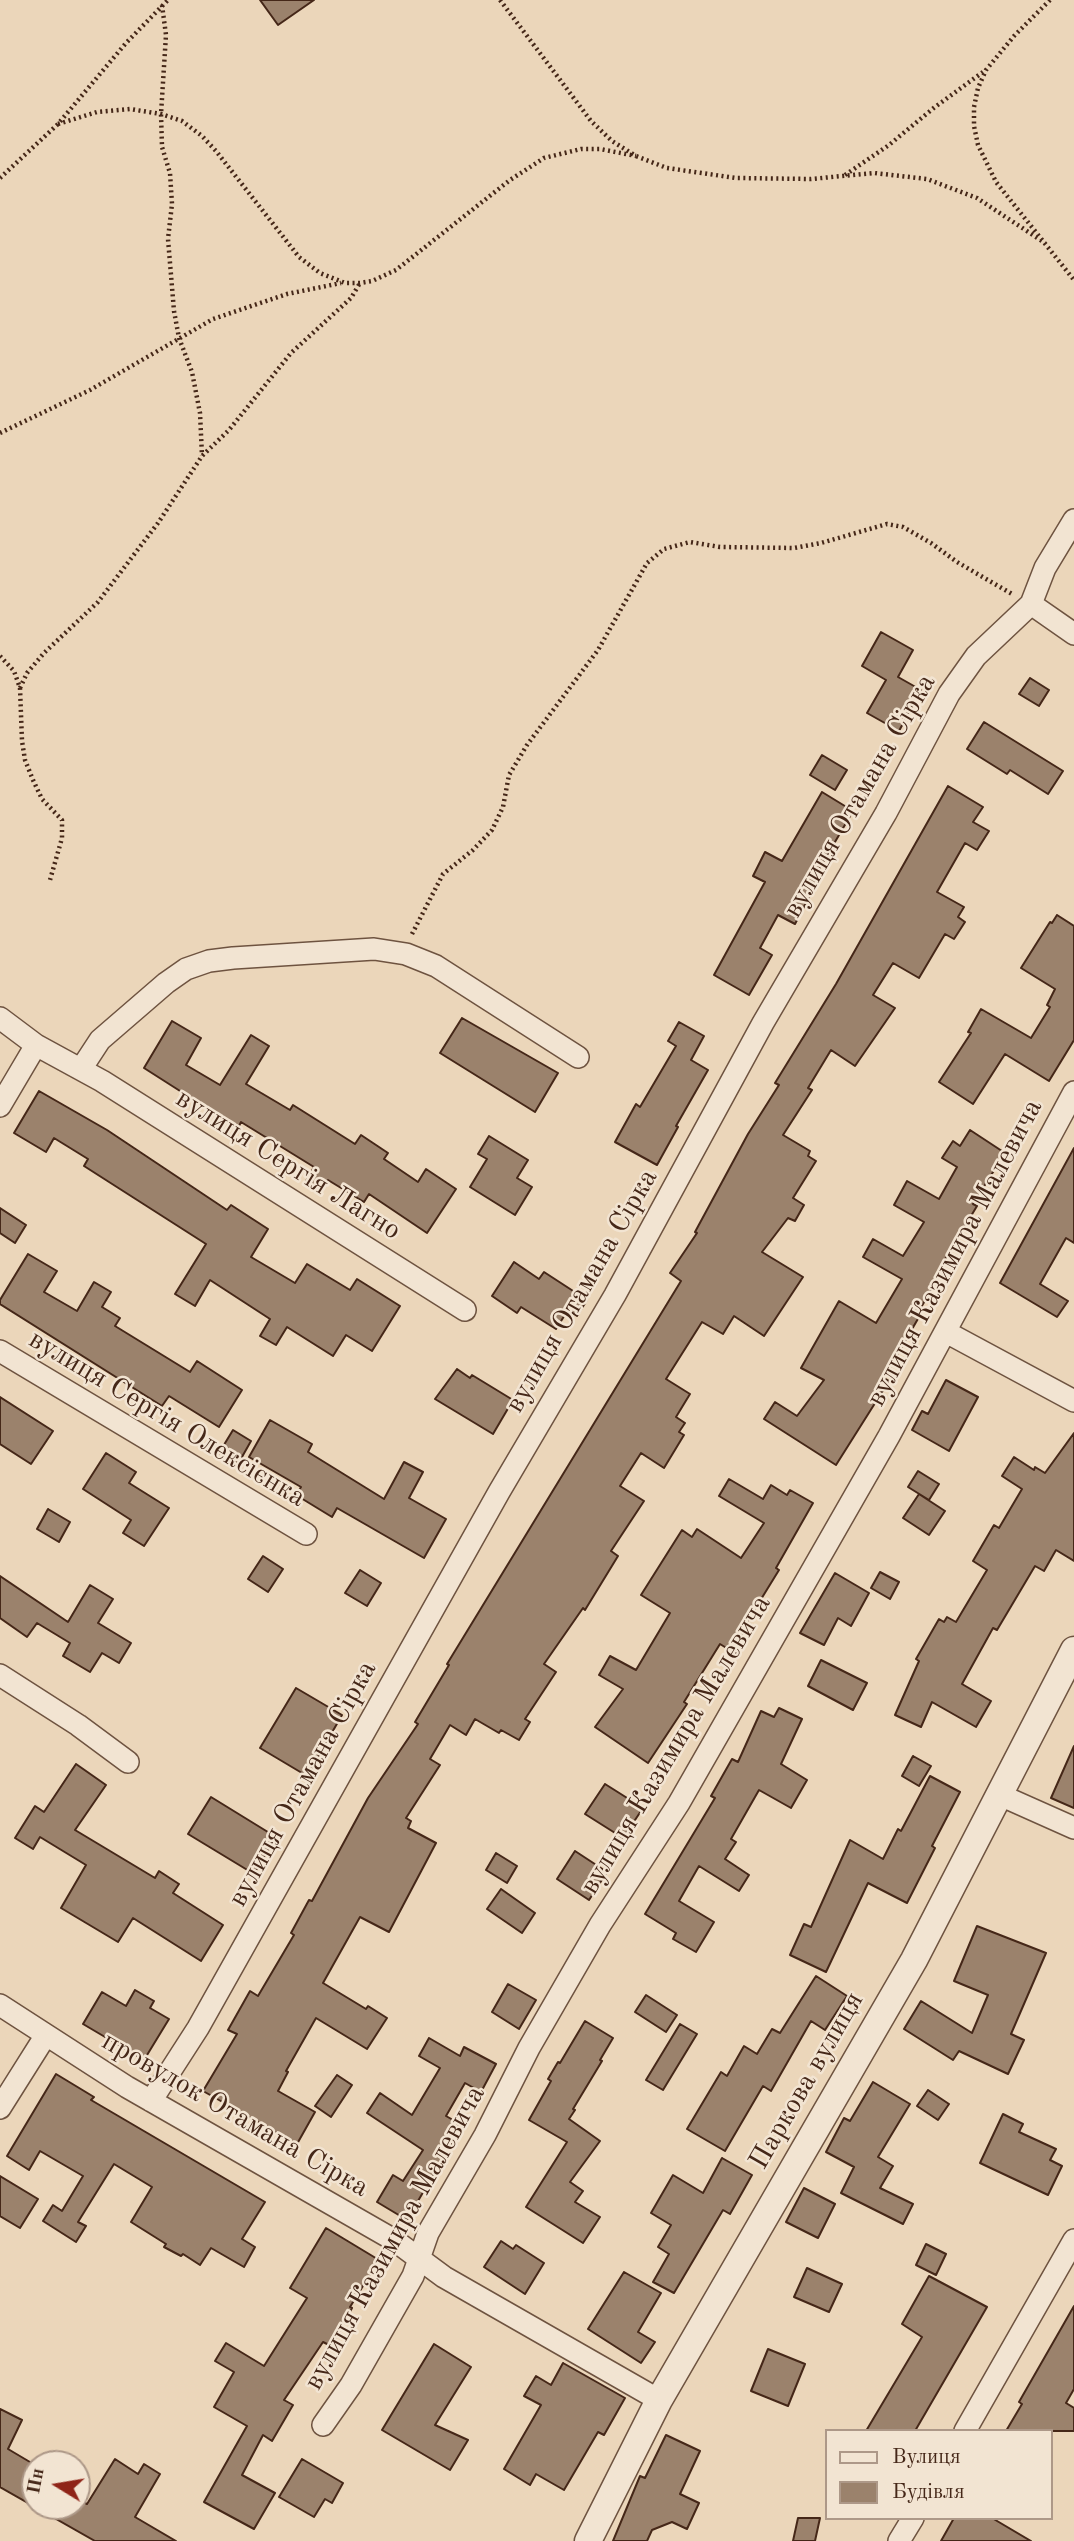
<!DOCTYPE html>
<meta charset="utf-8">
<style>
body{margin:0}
#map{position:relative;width:1074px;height:2541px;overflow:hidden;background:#ebd6ba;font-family:"Old Standard TT",serif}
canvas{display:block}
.legend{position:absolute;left:825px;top:2429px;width:228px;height:91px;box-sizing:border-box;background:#f2e4d2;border:2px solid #ad9888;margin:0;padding:9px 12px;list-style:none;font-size:21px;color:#452718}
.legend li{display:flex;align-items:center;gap:14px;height:35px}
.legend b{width:35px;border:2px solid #ad9888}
.north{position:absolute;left:21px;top:2450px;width:70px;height:70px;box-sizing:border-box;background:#f2e4d2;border:2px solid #ad9888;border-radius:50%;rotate:281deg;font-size:19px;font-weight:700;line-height:28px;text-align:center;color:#452718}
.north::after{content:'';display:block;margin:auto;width:24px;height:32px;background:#8f2418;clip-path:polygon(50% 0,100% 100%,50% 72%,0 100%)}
</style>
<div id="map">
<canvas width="1074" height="2541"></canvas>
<ul class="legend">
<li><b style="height:9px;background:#f2e4d2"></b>Вулиця</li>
<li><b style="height:19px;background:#9b826c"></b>Будівля</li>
</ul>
<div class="north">Пн</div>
</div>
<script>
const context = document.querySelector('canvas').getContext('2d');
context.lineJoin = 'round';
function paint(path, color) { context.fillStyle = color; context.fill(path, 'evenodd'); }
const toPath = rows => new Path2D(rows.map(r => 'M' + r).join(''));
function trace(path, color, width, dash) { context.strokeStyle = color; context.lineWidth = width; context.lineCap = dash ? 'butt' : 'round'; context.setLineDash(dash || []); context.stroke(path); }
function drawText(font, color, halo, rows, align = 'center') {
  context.font = font + ' "Old Standard TT",serif'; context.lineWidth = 5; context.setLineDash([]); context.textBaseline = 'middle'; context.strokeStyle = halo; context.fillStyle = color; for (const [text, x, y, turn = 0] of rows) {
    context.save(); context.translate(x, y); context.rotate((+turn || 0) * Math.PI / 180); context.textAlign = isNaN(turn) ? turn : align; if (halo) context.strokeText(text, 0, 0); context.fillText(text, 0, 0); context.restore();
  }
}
const building = toPath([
 [260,0,314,0,278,25,260,0],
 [881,632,913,650,898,677,921,690,899,731,867,713,886,680,862,666,881,632],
 [1030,678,1049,690,1039,706,1019,694,1030,678],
 [984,722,1063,771,1048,794,1010,770,1007,774,967,749,984,722],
 [822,755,847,770,835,790,810,775,822,755],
 [948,786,983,807,973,822,989,831,977,850,965,843,937,892,964,907,958,917,965,922,954,939,945,934,919,978,893,963,873,995,895,1008,855,1066,831,1050,808,1088,812,1090,783,1135,810,1151,808,1156,816,1161,793,1198,804,1205,795,1221,788,1218,762,1252,803,1277,764,1336,734,1316,723,1334,702,1322,666,1379,690,1394,676,1417,685,1423,679,1432,684,1435,664,1468,641,1453,620,1486,644,1501,611,1551,618,1556,585,1610,583,1608,544,1664,556,1672,525,1719,530,1722,519,1740,501,1730,499,1733,475,1719,466,1735,450,1725,430,1759,440,1765,406,1818,411,1821,408,1828,436,1843,389,1932,360,1917,323,1983,366,2009,368,2006,387,2018,367,2049,316,2018,286,2071,288,2072,278,2091,315,2112,297,2144,203,2091,237,2034,228,2030,250,1991,258,1996,294,1935,291,1933,309,1900,312,1901,368,1798,418,1724,415,1722,449,1665,447,1664,681,1281,670,1273,697,1233,695,1232,748,1134,779,1085,775,1083,836,984,948,786],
 [822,792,853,811,814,878,818,880,795,924,778,915,760,948,772,955,749,995,714,975,765,882,753,876,765,852,782,861,822,792],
 [1057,915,1074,926,1074,1040,1049,1081,1005,1054,973,1104,939,1082,971,1033,968,1032,981,1009,1031,1038,1050,1007,1047,1005,1055,989,1021,968,1050,922,1052,923,1057,915],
 [462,1018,558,1073,535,1112,440,1053,462,1018],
 [172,1021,201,1038,186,1065,220,1085,251,1035,269,1046,246,1084,290,1110,293,1105,355,1144,361,1135,388,1153,384,1159,418,1182,426,1169,456,1189,427,1233,369,1194,364,1202,328,1180,320,1193,305,1183,314,1167,241,1122,238,1128,144,1068,172,1021],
 [679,1022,704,1036,691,1060,708,1070,676,1126,678,1127,657,1165,615,1142,636,1104,640,1107,676,1046,668,1041,679,1022],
 [39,1091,107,1130,227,1210,231,1205,268,1229,251,1257,295,1283,307,1264,350,1290,357,1279,400,1306,372,1351,346,1335,333,1356,287,1327,276,1345,260,1336,270,1319,210,1280,195,1306,175,1294,206,1244,84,1166,88,1159,54,1138,46,1152,14,1133,39,1091],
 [970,1130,1005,1153,973,1204,977,1206,941,1266,944,1269,920,1309,923,1310,884,1378,889,1381,836,1465,764,1419,775,1402,797,1416,824,1380,801,1368,839,1301,876,1323,902,1279,863,1257,873,1239,903,1256,924,1222,894,1205,907,1181,939,1199,957,1167,942,1158,953,1141,960,1146,970,1130],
 [489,1136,528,1160,517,1178,532,1187,515,1215,470,1187,487,1159,478,1154,489,1136],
 [1074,1148,1074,1243,1066,1238,1040,1284,1068,1301,1057,1317,1000,1283,1074,1148],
 [0,1208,26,1225,15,1243,0,1233,0,1208],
 [28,1254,57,1271,44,1292,77,1311,94,1282,111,1292,102,1307,120,1318,115,1326,190,1372,197,1361,242,1390,219,1427,169,1396,162,1406,0,1304,0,1300,28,1254],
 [514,1262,539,1279,544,1272,587,1300,577,1316,568,1310,556,1329,521,1307,517,1313,492,1296,514,1262],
 [457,1369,470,1378,472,1375,513,1400,493,1434,435,1399,457,1369],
 [946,1380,978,1397,949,1451,912,1430,922,1411,928,1414,946,1380],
 [0,1397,53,1431,31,1464,0,1444,0,1397],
 [270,1420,312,1444,308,1452,384,1499,404,1462,423,1472,409,1498,446,1519,424,1558,337,1508,332,1517,296,1495,301,1487,249,1457,270,1420],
 [233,1430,251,1441,238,1464,219,1453,233,1430],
 [1074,1433,1074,1561,1056,1550,1044,1571,1035,1566,997,1630,993,1628,962,1684,991,1701,976,1727,932,1702,921,1727,895,1715,919,1661,916,1659,939,1619,944,1622,947,1617,956,1622,987,1570,973,1561,994,1525,999,1528,1022,1489,1002,1476,1014,1457,1034,1470,1035,1467,1045,1473,1074,1433],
 [106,1453,136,1472,129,1483,169,1508,144,1546,123,1533,131,1520,83,1489,106,1453],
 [918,1471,939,1484,929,1500,908,1487,918,1471],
 [729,1479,763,1499,771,1485,787,1495,790,1490,813,1503,776,1568,779,1570,747,1622,754,1626,736,1654,720,1644,684,1702,687,1704,648,1763,595,1727,623,1689,599,1675,610,1656,636,1670,670,1613,641,1595,682,1530,692,1537,697,1529,741,1558,764,1523,719,1496,729,1479],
 [919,1494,945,1511,929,1535,903,1518,919,1494],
 [48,1509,70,1522,59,1542,37,1529,48,1509],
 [263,1556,283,1569,268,1592,248,1579,263,1556],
 [360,1570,381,1583,367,1606,345,1593,360,1570],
 [880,1572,899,1582,890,1599,871,1588,880,1572],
 [835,1573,869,1593,851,1626,838,1618,824,1645,800,1633,835,1573],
 [0,1576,68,1622,90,1585,113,1599,98,1623,131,1643,119,1663,102,1653,90,1672,63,1656,70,1643,37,1623,27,1637,0,1618,0,1576],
 [821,1660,867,1683,853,1710,808,1686,821,1660],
 [296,1688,342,1715,307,1776,260,1748,296,1688],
 [779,1708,802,1719,781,1764,807,1780,791,1808,759,1790,731,1839,736,1842,725,1859,749,1875,739,1891,699,1866,679,1901,714,1922,696,1952,673,1939,676,1933,645,1914,715,1798,711,1796,732,1759,738,1762,761,1711,774,1717,779,1708],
 [1074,1746,1074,1808,1051,1798,1074,1746],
 [913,1756,931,1766,919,1786,902,1776,913,1756],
 [76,1764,106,1785,75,1830,155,1878,159,1871,179,1884,173,1893,223,1925,201,1961,133,1918,118,1942,61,1908,86,1865,40,1837,33,1849,15,1838,35,1806,44,1812,76,1764],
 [930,1776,960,1792,932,1846,935,1848,907,1903,868,1883,826,1972,790,1955,804,1924,811,1927,850,1840,883,1859,898,1829,901,1831,930,1776],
 [605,1784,643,1808,623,1838,585,1814,605,1784],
 [211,1797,276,1837,254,1874,188,1834,211,1797],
 [575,1851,607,1872,589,1900,557,1879,575,1851],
 [496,1853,517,1866,507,1883,486,1870,496,1853],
 [501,1889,535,1913,522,1933,487,1909,501,1889],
 [977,1926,1046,1953,1011,2034,1024,2040,1008,2074,959,2051,953,2060,904,2029,921,2001,972,2033,988,1995,954,1981,977,1926],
 [816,1976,847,1996,825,2030,811,2021,771,2091,763,2086,725,2151,687,2129,721,2072,727,2076,744,2046,757,2054,772,2029,780,2033,816,1976],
 [508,1984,536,2000,519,2029,492,2012,508,1984],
 [135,1990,154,2001,150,2008,169,2019,144,2060,83,2024,102,1992,126,2006,135,1990],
 [646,1995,677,2015,666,2032,635,2012,646,1995],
 [585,2021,613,2038,600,2060,602,2061,573,2109,575,2110,569,2119,600,2141,570,2182,583,2191,575,2202,600,2217,583,2243,526,2207,567,2142,529,2120,551,2081,548,2079,558,2062,560,2063,585,2021],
 [680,2024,697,2034,663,2090,646,2080,680,2024],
 [429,2038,460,2056,464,2047,496,2064,481,2092,465,2083,446,2116,462,2125,407,2220,377,2202,393,2175,403,2181,423,2150,367,2113,380,2093,412,2115,440,2068,419,2056,429,2038],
 [56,2074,94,2097,91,2100,265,2202,242,2239,255,2247,244,2267,211,2248,200,2265,183,2254,181,2256,164,2247,166,2244,131,2222,152,2187,114,2164,78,2222,86,2226,76,2242,43,2221,53,2205,62,2211,83,2176,40,2151,29,2170,7,2156,56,2074],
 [337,2075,352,2085,331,2117,315,2106,337,2075],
 [873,2082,910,2104,878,2157,893,2166,880,2188,913,2204,903,2224,841,2193,854,2167,826,2152,844,2118,850,2121,873,2082],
 [928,2090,949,2104,938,2120,917,2106,928,2090],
 [1003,2114,1023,2124,1019,2132,1056,2149,1050,2160,1062,2166,1048,2195,980,2163,1003,2114],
 [722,2158,752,2175,730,2214,723,2210,674,2293,653,2282,669,2254,658,2247,671,2225,651,2213,673,2175,703,2193,722,2158],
 [0,2176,38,2199,20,2228,0,2216,0,2176],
 [804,2188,835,2204,818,2238,786,2222,804,2188],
 [326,2228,379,2260,350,2307,352,2308,331,2346,323,2342,284,2400,293,2405,272,2441,263,2435,242,2475,275,2493,254,2529,204,2502,247,2426,214,2407,234,2372,215,2361,226,2343,264,2366,307,2298,290,2288,326,2228],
 [501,2241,513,2249,516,2245,544,2263,525,2294,484,2267,501,2241],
 [926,2244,946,2254,936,2275,916,2265,926,2244],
 [807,2268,842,2284,829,2312,794,2297,807,2268],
 [624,2272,661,2293,638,2332,655,2342,641,2363,588,2329,624,2272],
 [929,2276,987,2307,915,2431,866,2431,922,2337,902,2324,929,2276],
 [1074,2306,1074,2389,1066,2403,1074,2408,1074,2431,1006,2431,1022,2404,1019,2402,1074,2306],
 [434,2344,471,2367,435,2425,468,2440,450,2470,382,2430,434,2344],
 [768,2349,805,2364,788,2406,751,2391,768,2349],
 [563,2363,625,2398,604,2435,598,2432,564,2490,536,2474,530,2485,504,2469,541,2405,524,2396,536,2376,551,2385,563,2363],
 [0,2409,22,2420,8,2449,35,2465,35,2506,77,2506,77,2499,87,2504,115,2459,138,2474,144,2464,160,2474,135,2517,176,2541,95,2541,0,2487,0,2409],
 [666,2435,700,2451,680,2494,699,2503,687,2529,672,2522,652,2530,647,2541,613,2541,640,2476,645,2478,666,2435],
 [302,2459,343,2483,332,2503,325,2499,314,2517,279,2497,302,2459],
 [798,2518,820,2518,815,2541,793,2541,798,2518],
 [954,2518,992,2518,1031,2541,941,2541,954,2518]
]);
const path = toPath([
 [500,0,591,121,612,141,636,156,667,168,736,178,811,179,874,173,927,179,977,198,1045,243],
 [1050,0,1014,36,986,70,978,88,974,107,974,126,978,145,996,182,1074,280],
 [162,5,166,35,161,114,162,147,170,173,172,204,168,239,174,311,179,338,192,372,200,413,202,456],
 [58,124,97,112,130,109,161,114,182,121,202,136,216,151,299,257,320,273,345,283,360,283,372,281,396,270,510,180,544,158,581,149,600,149,636,156],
 [845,175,889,145,935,107,983,72],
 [0,178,58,124,126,43,168,0],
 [0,433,90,390,213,319,287,294,341,283],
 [0,656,14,671,20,688,22,741,25,760,33,780,42,799,62,820,62,838,50,880],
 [20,688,27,673,44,653,98,602,158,523,202,456,229,430,291,353,351,298,360,283],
 [412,934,443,874,473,850,492,830,503,807,509,775,527,745,598,650,647,563,664,549,690,542,720,547,794,548,821,543,887,524,903,527,931,543,957,562,1012,594]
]);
const minor = toPath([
 [1031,604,1074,634],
 [0,1018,36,1045,102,1081,465,1310],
 [81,1069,100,1040,166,983,186,969,209,961,233,958,374,949,406,954,436,966,578,1057],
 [0,1106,36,1045],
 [946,1332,1074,1401],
 [0,1351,306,1534],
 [0,1675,78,1725,128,1762],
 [1000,1795,1074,1828],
 [0,2005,127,2087,394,2240,444,2277,659,2400],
 [151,2101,198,2028,499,1492,615,1295,763,1023,886,813,949,694,976,656,1031,604,1045,568,1074,520],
 [0,2108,46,2035],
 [323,2425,351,2385,413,2276,428,2233,485,2135,529,2048,600,1925,679,1803,889,1436,1074,1092],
 [965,2431,1074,2240],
 [899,2541,913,2518]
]);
const tertiary = toPath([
 [588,2541,659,2400,914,1960,1074,1650]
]);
const streetNames = [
 ["вулиця Отамана Сірка",860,796,-60],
 ["вулиця Сергія Лагно",288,1165,32],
 ["вулиця Казимира Малевича",955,1253,-62],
 ["вулиця Отамана Сірка",582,1291,-60],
 ["вулиця Сергія Олексієнка",167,1419,31],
 ["вулиця Казимира Малевича",676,1745,-59],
 ["вулиця Отамана Сірка",303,1784,-61],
 ["Паркова вулиця",807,2081,-60],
 ["провулок Отамана Сірка",235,2115,30],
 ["вулиця Казимира Малевича",395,2238,-61]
];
paint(building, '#9b826c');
trace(building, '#452718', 2);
trace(minor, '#6e5340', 24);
trace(tertiary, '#6e5340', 29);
trace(path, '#452718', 4.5, [2, 3.5]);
trace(minor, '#f2e4d2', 21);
trace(tertiary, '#f2e4d2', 26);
drawText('28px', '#452718', '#f2e4d2', streetNames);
</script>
